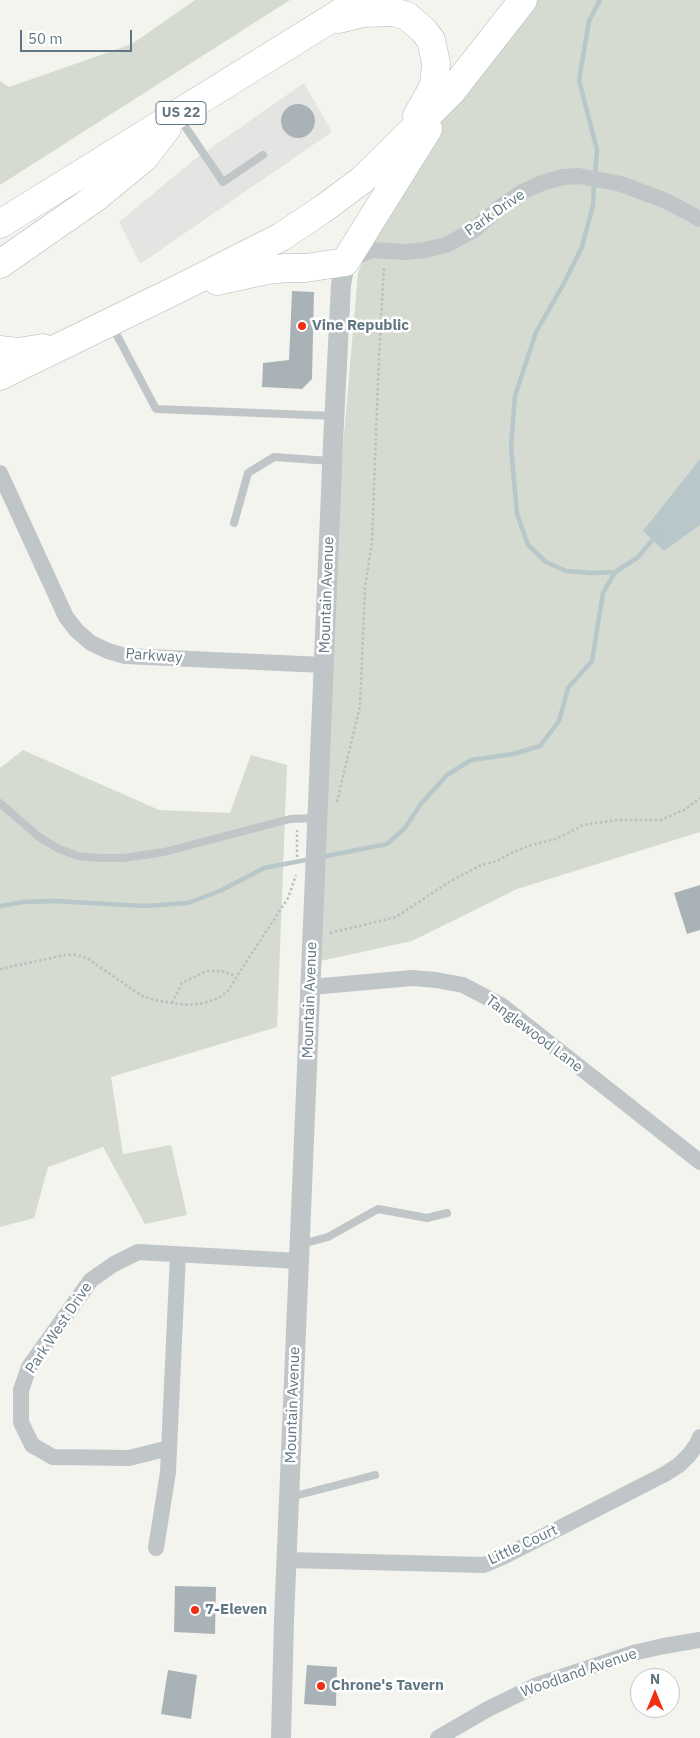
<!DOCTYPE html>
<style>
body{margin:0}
#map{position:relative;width:700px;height:1738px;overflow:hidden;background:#f4f4ef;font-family:"IBM Plex Sans",sans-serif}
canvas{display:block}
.north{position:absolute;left:630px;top:1668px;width:50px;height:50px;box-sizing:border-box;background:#fff;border:1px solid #bfc9cd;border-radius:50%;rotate:0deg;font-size:14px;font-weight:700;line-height:20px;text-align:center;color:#607783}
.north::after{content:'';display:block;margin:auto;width:18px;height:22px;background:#f12d12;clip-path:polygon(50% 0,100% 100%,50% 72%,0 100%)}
.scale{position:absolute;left:20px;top:30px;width:112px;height:22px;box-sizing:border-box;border:2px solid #607783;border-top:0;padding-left:6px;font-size:15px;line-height:18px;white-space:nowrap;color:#607783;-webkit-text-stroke:4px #fff;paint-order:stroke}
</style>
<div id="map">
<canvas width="700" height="1738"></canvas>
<div class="north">N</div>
<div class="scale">50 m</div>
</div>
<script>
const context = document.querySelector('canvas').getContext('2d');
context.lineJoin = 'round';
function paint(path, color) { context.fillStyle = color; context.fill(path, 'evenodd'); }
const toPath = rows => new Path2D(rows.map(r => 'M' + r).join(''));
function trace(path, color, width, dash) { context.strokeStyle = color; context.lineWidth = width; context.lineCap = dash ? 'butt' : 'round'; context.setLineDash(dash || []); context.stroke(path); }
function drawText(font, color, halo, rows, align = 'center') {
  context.font = font + ' "IBM Plex Sans",sans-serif'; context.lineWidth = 5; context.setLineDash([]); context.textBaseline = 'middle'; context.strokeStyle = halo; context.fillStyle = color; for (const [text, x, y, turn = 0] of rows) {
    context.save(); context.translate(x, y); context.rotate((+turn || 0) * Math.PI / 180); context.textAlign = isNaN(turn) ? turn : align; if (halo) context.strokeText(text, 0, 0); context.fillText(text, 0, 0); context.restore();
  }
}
const built = toPath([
 [304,83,332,132,140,264,119,222,195,159]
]);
const green = toPath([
 [195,0,290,0,0,185,0,81,9,87,132,44],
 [523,0,700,0,700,832,517,889,412,941,311,963,324,665,358,273,387,197],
 [23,750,159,810,230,813,251,755,287,765,277,1027,111,1077,123,1154,171,1145,187,1215,145,1224,103,1147,48,1167,34,1218,0,1227,0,768]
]);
const water = toPath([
 [700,459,700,525,664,551,643,531]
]);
const stream = toPath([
 [595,175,597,150,579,80,589,21,600,0],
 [594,182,593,205,582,247,563,285,536,332,515,396,511,447,517,514,528,545,546,562,566,571,592,573,615,572,637,558,656,536],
 [321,857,387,844,405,828,420,805,447,775,471,760,513,754,540,746,559,721,568,688,592,661,603,593,615,572],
 [0,906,24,902,55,901,145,906,188,903,222,890,264,868,311,859]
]);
const building = toPath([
 '281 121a17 17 0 1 1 34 0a17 17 0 1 1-34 0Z',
 [292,291,314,292,312,379,302,389,262,387,263,363,289,360],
 [700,885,700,930,687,934,674,893],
 [175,1586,216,1587,215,1634,174,1632],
 [307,1665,337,1667,336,1706,304,1704],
 [168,1670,197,1675,191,1719,161,1714]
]);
const path = toPath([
 [337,802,360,706,365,588,372,541,379,357,384,266],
 [297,857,297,830],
 [330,933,396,917,449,882,479,866,497,861,513,852,531,845,556,839,583,825,617,820,661,820,686,809,700,798],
 [0,969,65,955,76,955,87,958,142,996,154,1000,172,1003,189,1005,204,1003,219,998,229,990,237,976,288,898,296,875],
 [172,1003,182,983,206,971,222,971,236,976]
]);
const service = toPath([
 [180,119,223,182,263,155],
 [112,326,156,409,335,416],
 [234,523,248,473,274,457,330,461],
 [0,803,39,837,59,849,78,856,98,858,123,858,164,852,290,819,316,818],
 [302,1244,328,1237,378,1209,427,1218,447,1213],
 [291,1497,375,1475]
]);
const minor = toPath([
 [347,261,372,250,406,252,425,250,446,245,474,230,500,207,522,192,542,183,563,177,579,176,621,184,666,201,700,219],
 [0,473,66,617,77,631,91,643,108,651,125,656,324,665],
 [311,987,412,978,436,980,463,985,501,1005,700,1162],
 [169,1448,129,1458,53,1457,32,1445,21,1422,21,1390,29,1367,91,1280,114,1264,138,1252,299,1261],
 [156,1548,168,1472,178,1254],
 [287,1560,484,1565,503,1557,665,1474,679,1465,689,1455,697,1444,700,1437],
 [438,1738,488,1709,537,1685,633,1653,664,1646,700,1640]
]);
const tertiary = toPath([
 [281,1738,284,1619,333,443,341,285,345,262]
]);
const trunk = toPath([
 [339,19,363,13,394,12,407,16,424,31,431,40,436,63,435,75,434,84,429,95,417,116],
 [0,224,361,0],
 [0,264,95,198,144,158,167,128],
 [217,281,267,270,286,268,306,268,345,262,428,129],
 [0,350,18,352,43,348],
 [0,376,178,289,281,237,323,209,362,180,451,92,523,0]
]);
const markers = [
 [302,326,5,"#f12d12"],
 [195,1610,5,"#f12d12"],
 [321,1686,5,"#f12d12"]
];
const shields = [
 [181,113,50]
];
const shieldNames = [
 ["US 22",181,113]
];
const streetNames = [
 ["Park Drive",495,213,-35],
 ["Mountain Avenue",327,595,-88],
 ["Parkway",154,656,4],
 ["Mountain Avenue",310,1000,-88],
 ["Tanglewood Lane",534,1034,37],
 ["Park West Drive",59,1328,-56],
 ["Mountain Avenue",293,1405,-88],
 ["Little Court",523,1545,-25],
 ["Woodland Avenue",579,1673,-19]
];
const poiNames = [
 ["Vine Republic",312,326],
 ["7-Eleven",205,1610],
 ["Chrone's Tavern",331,1686]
];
paint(built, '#e4e5e3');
paint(green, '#d5dbd0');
paint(water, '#b7c7ca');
trace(stream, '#b7c7ca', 4.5);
paint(building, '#a9b3b7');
trace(trunk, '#b2b7b9', 29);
trace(path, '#bcbec0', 2.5, [2.5, 2.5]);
trace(service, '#c0c5c8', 8);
trace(minor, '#c0c5c8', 16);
trace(tertiary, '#c0c5c8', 20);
trace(trunk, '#fff', 28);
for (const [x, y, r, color] of markers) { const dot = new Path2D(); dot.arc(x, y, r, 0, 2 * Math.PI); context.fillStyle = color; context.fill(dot); trace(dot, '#fff', 2); }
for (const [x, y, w] of shields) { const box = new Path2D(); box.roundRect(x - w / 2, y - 11.5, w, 23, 4); context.fillStyle = '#fff'; context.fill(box); trace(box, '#607783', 1); }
drawText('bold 14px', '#607783', null, shieldNames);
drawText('15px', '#607783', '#fff', streetNames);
drawText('bold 15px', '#607783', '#fff', poiNames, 'left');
</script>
